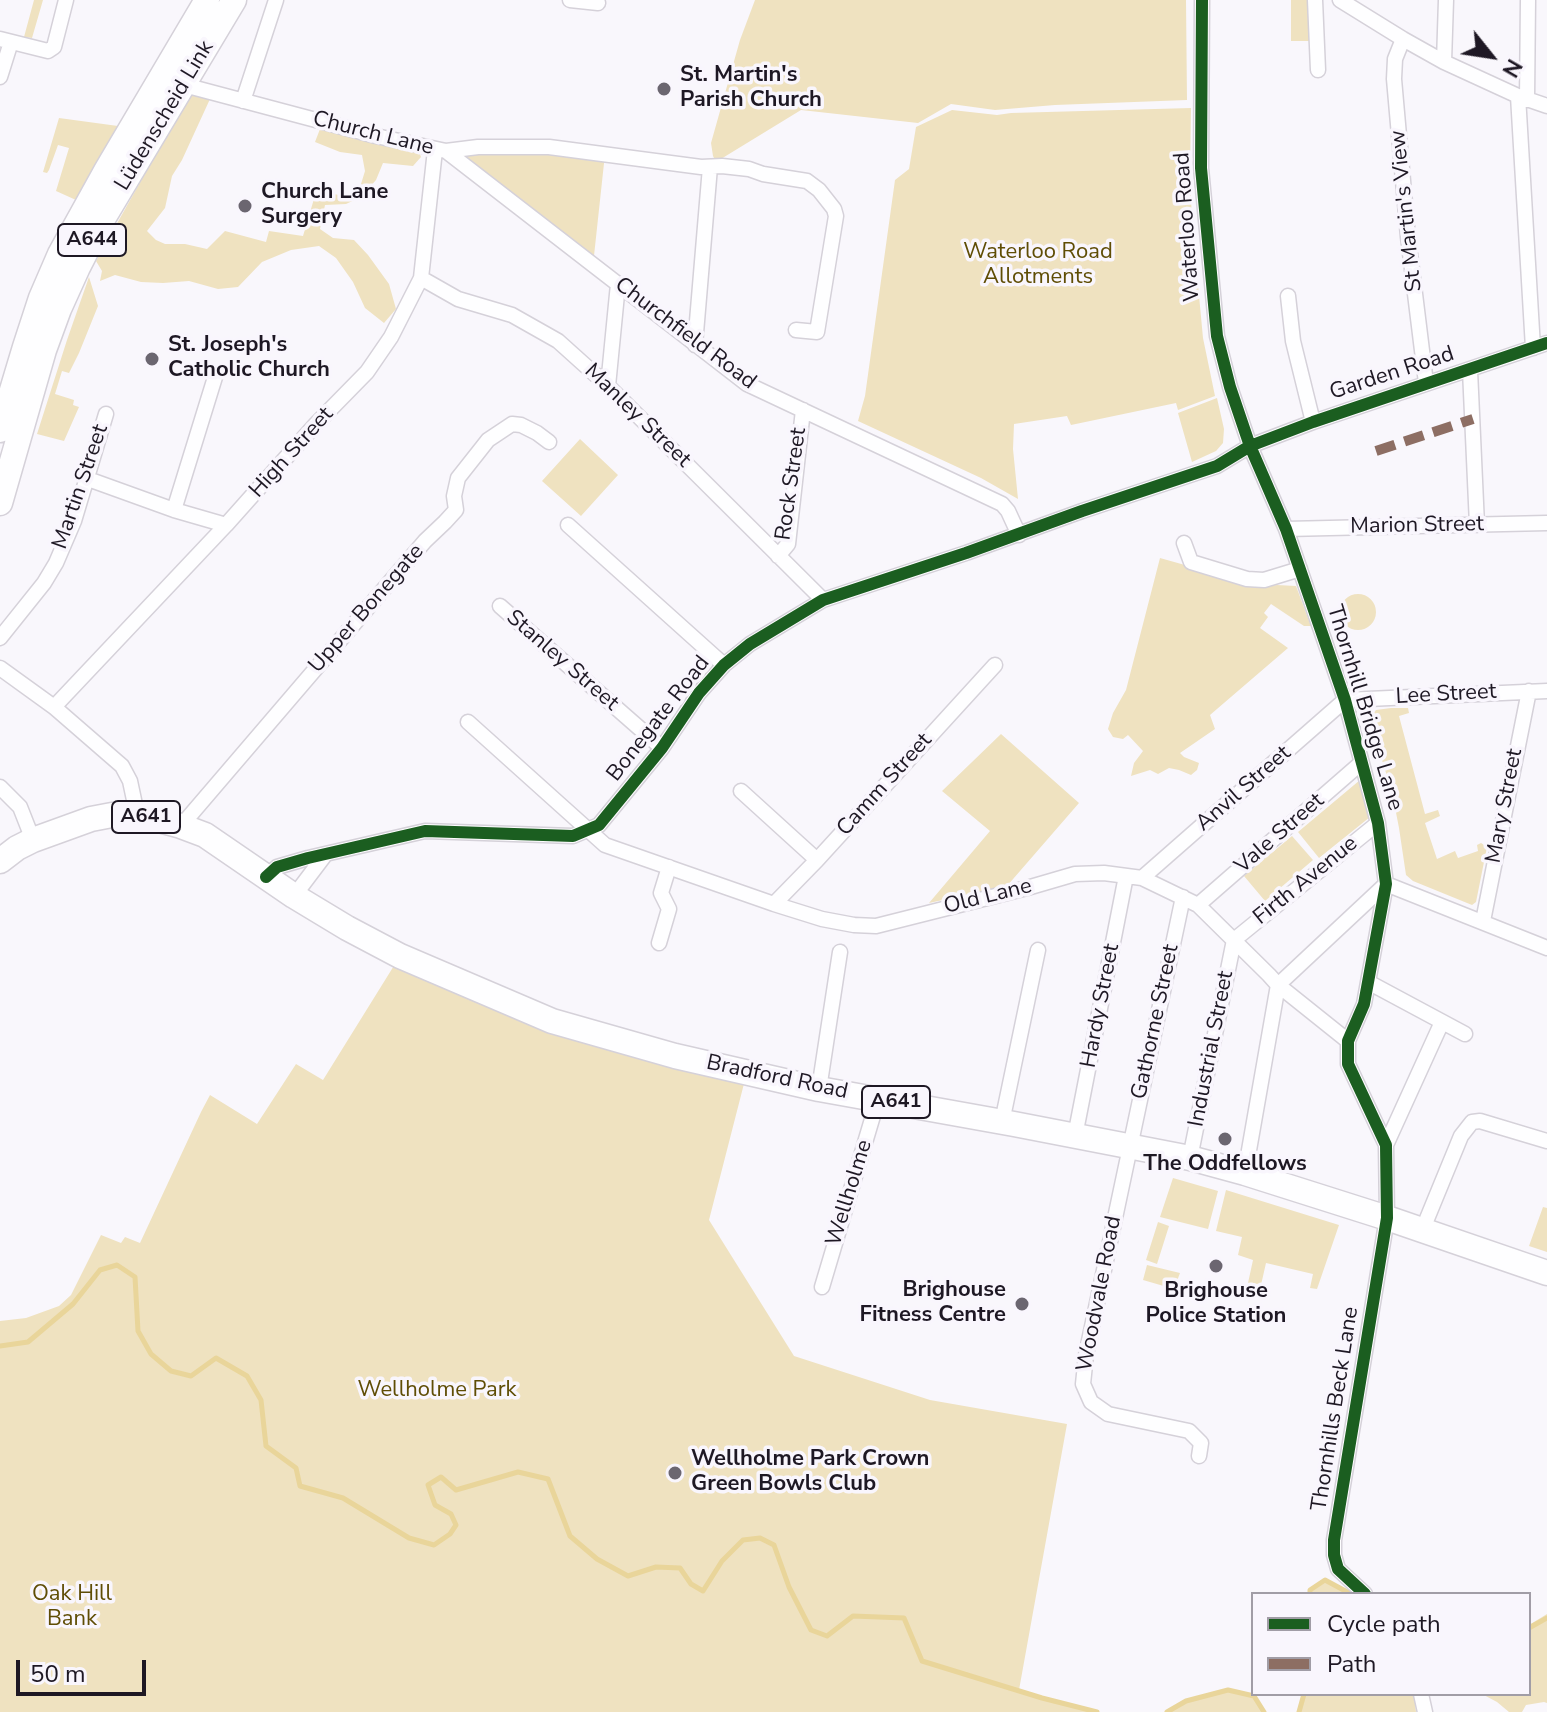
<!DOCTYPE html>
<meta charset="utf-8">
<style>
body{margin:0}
#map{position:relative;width:1547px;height:1712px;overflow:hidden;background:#f9f7fc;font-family:"Nunito Sans",sans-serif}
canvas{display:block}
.legend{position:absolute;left:1251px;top:1592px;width:280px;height:104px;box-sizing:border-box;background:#f9f6fd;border:2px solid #a19da6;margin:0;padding:10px 14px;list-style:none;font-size:24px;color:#1e1824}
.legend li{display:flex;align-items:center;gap:16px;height:40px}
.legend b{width:40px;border:2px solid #a19da6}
.north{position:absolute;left:1451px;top:16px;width:80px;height:80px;-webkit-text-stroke:6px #f9f6fd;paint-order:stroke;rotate:120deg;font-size:22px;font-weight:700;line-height:32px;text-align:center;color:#1e1824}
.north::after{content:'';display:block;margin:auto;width:28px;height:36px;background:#1e1824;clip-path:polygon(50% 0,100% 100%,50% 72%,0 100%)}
.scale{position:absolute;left:16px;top:1660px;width:130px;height:36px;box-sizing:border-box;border:4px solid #1e1824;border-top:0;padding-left:10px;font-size:24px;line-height:28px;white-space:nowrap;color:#1e1824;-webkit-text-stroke:6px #f9f6fd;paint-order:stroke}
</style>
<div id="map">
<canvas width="1547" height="1712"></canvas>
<ul class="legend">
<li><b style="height:10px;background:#1b5e20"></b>Cycle path</li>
<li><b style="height:10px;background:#8d6e63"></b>Path</li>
</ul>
<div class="north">N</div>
<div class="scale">50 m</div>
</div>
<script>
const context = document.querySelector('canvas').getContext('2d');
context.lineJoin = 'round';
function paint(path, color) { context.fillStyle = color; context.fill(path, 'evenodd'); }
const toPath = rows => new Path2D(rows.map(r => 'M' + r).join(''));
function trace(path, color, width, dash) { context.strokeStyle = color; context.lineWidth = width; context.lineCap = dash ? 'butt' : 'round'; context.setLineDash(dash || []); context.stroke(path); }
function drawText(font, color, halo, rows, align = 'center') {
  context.font = font + ' "Nunito Sans",sans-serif'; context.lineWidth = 7; context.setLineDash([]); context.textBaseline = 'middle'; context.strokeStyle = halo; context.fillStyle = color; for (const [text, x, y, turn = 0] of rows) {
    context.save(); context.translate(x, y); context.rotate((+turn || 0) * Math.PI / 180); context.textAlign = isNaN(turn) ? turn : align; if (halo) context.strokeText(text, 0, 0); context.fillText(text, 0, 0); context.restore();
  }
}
const green = toPath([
 [34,0,43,0,32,38,24,37],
 [755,0,1186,0,1187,100,1055,105,995,110,951,104,918,123,801,110,716,162,713,156,711,143,740,40],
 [1291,0,1308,0,1309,41,1291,41],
 [190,93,210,99,182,160,172,176,165,208,147,231,156,240,165,244,185,244,207,249,225,231,266,242,269,231,303,236,316,192,357,197,365,171,362,155,340,152,315,142,320,129,329,129,419,152,421,157,413,166,383,163,376,180,361,197,346,204,325,205,320,229,333,238,354,240,368,255,389,284,396,309,384,323,365,308,353,282,336,258,319,246,291,250,262,262,238,287,218,289,189,281,163,283,141,282,115,275,100,281,102,271,96,261],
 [1191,108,1190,174,1192,221,1203,338,1215,396,1178,410,1176,403,1071,425,1067,416,1014,424,1013,449,1018,499,981,478,858,421,865,396,895,180,909,169,916,127,952,110,997,115,1011,113],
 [59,118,118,126,76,200,56,191,69,148,58,145,49,170,47,173,43,172],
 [446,151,605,154,593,265],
 [89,277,98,306,79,353,69,373,62,371,55,394,74,400,73,405,79,407,64,441,37,434,67,340],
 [1217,398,1224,429,1223,443,1216,451,1192,462,1178,413],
 [580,439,618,475,581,516,542,481],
 [1160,558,1263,587,1277,585,1296,586,1311,626,1304,626,1271,604,1264,613,1268,617,1260,628,1288,648,1210,715,1215,729,1180,753,1184,757,1199,763,1197,770,1191,775,1179,770,1169,768,1158,774,1150,770,1131,776,1134,763,1143,751,1128,735,1123,739,1113,737,1108,729,1113,713,1126,690],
 '1340 612a18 18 0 1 1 36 0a18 18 0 1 1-36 0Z',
 [1391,708,1408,708,1409,713,1399,716,1425,814,1438,810,1440,816,1425,823,1437,859,1455,851,1458,858,1478,851,1477,845,1481,843,1487,847,1476,902,1472,905,1413,881,1406,875,1399,828,1392,792,1369,719,1376,710],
 [1001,734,1079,803,1007,886,929,903,990,831,942,791],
 [1360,780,1370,817,1319,858,1298,832],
 [1292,836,1313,860,1265,901,1244,876],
 [400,956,552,1021,747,1072,709,1220,794,1356,930,1400,1067,1424,1019,1690,1100,1712,0,1712,0,1321,26,1318,59,1306,71,1295,101,1235,121,1243,125,1237,140,1243,201,1112,210,1095,257,1124,296,1064,323,1080],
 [1173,1178,1218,1191,1208,1229,1160,1217],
 [1226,1190,1339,1225,1317,1289,1310,1288,1313,1274,1266,1263,1261,1285,1248,1283,1253,1260,1238,1255,1242,1237,1216,1231],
 [1543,1207,1547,1208,1547,1252,1529,1246],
 [1158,1222,1169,1226,1157,1264,1146,1260],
 [1147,1265,1180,1273,1174,1289,1143,1280],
 [1325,1580,1351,1594,1310,1594,1310,1590],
 [1547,1614,1547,1703,1544,1702,1526,1705,1522,1712,1509,1712,1497,1702,1482,1694,1529,1694,1529,1625],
 [1228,1690,1254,1696,1264,1712,1167,1712,1186,1701],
 [1303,1694,1414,1694,1416,1712,1299,1712]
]);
const stream = toPath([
 [0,1346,28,1342,73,1304,100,1270,117,1265,135,1277,138,1331,151,1354,171,1371,191,1376,216,1358,247,1376,261,1400,266,1446,296,1468,300,1486,343,1498,409,1538,434,1545,450,1534,456,1525,451,1514,435,1505,428,1485,441,1477,456,1490,518,1472,548,1479,570,1536,597,1559,628,1576,656,1567,680,1568,691,1584,703,1591,722,1561,743,1540,760,1538,774,1545,789,1587,811,1630,827,1636,853,1616,904,1618,922,1661,1042,1698,1097,1712],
 [1310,1594,1310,1590,1325,1580,1351,1594],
 [1529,1628,1547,1618],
 [1167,1712,1186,1701,1228,1690,1254,1696,1264,1712],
 [1299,1712,1304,1694]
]);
const minor = toPath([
 [570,0,598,3],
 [1202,0,1201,168,1217,336,1230,387,1250,446,1286,529,1345,700,1378,823,1386,884,1364,1004,1348,1041,1348,1064,1386,1145,1387,1218,1334,1540,1334,1555,1338,1569,1365,1594],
 [1315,0,1318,70],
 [1340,0,1403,39,1444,62,1518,96,1547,106],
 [0,39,48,51,54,47,66,0],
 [1403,39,1395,59,1394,79,1408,237,1426,383],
 [1444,62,1446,0],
 [0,77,11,42],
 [184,85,376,136,446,151,478,147,549,147,701,167,722,166,749,169,763,174,807,181,819,190,834,209,836,216,817,332,796,330],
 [1518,96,1533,348],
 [1527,100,1528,0],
 [243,101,276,0],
 [446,151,747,384,1002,504,1008,511,1019,535],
 [421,278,458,299,512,315,558,341,608,386,823,600],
 [1288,296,1293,341,1313,422],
 [695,345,710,167],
 [1470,370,1477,525],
 [608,386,618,284],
 [88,479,174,510,226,525],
 [174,510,216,374],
 [568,525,724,665],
 [1286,529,1547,523],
 [1184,543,1191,562,1247,579,1264,580,1300,569],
 [778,556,788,544,803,410],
 [500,606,662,748],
 [0,638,44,583,56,563,74,521,106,414],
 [0,668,54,707,122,766,130,781,137,814],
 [54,707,226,525,316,424,367,372,391,337,421,278,435,150],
 [468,722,605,845,774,904,822,919,854,925,876,926,1027,888,1075,874,1104,873,1142,878,1198,905,1269,975,1278,985,1348,1041],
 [0,787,20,807,33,840],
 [741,791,817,860],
 [181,826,425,541,445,522,456,510,454,496,458,478,488,440,512,424,521,425,537,433,549,442],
 [266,877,277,867,308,858,425,831,573,836,599,825,662,748,699,693,724,665,750,644,823,600,966,553,1082,511,1217,466,1250,446,1313,422,1547,343],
 [1142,878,1345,700,1547,691],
 [294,896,325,855],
 [1183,897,1086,1355,1083,1384,1091,1402,1108,1414,1189,1431,1201,1443,1199,1456],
 [774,904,817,860,995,665],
 [1198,905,1361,763],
 [1483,921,1529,691],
 [659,943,669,909,661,893,669,867],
 [1368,982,1465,1034],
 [819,1089,840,952],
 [1002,1122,1038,950],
 [1075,1136,1126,876],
 [1386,1145,1442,1022],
 [1190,1158,1234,940,1378,823],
 [1245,1173,1278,985,1386,884,1547,948],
 [1422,1231,1461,1136,1472,1122,1480,1121,1547,1141],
 [822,1287,878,1099],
 [1421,1694,1425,1712]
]);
const primary = toPath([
 [0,430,25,347,41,298,60,254,107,169,207,0],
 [0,503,44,350,59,309,78,267,101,222,234,0],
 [0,861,17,848,33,840,91,819,112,815,137,814,181,826,205,835,294,896,347,928,400,956,552,1021,675,1056,819,1089,1014,1124,1190,1158,1245,1173,1387,1218,1547,1273]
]);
const quiet = toPath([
 [1376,451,1473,419]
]);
const cycleway = toPath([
 [1202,0,1201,168,1217,336,1230,387,1250,446,1286,529,1345,700,1378,823,1386,884,1364,1004,1348,1041,1348,1064,1386,1145,1387,1218,1334,1540,1334,1555,1338,1569,1365,1594],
 [266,877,277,867,308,858,425,831,573,836,599,825,662,748,699,693,724,665,750,644,823,600,966,553,1082,511,1217,466,1250,446,1313,422,1547,343]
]);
const markers = [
 [664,89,8,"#6b6670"],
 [245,206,8,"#6b6670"],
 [152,359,8,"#6b6670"],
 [1225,1139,8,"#6b6670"],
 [1216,1266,8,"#6b6670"],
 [1022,1304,8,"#6b6670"],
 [675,1473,8,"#6b6670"]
];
const shields = [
 [92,240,68],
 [146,817,68],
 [896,1102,68]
];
const shieldNames = [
 ["A644",92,240],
 ["A641",146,817],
 ["A641",896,1102]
];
const poiNames = [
 ["St. Martin's",680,76],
 ["Parish Church",680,101],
 ["Church Lane",261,193],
 ["Surgery",261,218],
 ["St. Joseph's",168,346],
 ["Catholic Church",168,371],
 ["The Oddfellows",1225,1165,"center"],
 ["Brighouse",1006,1291,"right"],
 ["Fitness Centre",1006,1316,"right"],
 ["Brighouse",1216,1292,"center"],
 ["Police Station",1216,1317,"center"],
 ["Wellholme Park Crown",691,1460],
 ["Green Bowls Club",691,1485]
];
const streetNames = [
 ["Lüdenscheid Link",165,116,-59],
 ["Church Lane",373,134,14],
 ["St Martin's View",1407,211,-96],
 ["Waterloo Road",1188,227,-94],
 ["Churchfield Road",685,334,37],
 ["Garden Road",1392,374,-18],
 ["Manley Street",637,416,44],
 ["High Street",292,453,-48],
 ["Rock Street",792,484,-82],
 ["Martin Street",81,487,-71],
 ["Marion Street",1417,526,-1],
 ["Upper Bonegate",367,609,-49],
 ["Stanley Street",562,661,41],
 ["Lee Street",1446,695,-3],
 ["Thornhill Bridge Lane",1364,708,73],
 ["Bonegate Road",659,719,-52],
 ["Camm Street",885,785,-48],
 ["Anvil Street",1244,789,-41],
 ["Mary Street",1505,806,-79],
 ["Vale Street",1280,834,-41],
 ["Firth Avenue",1306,881,-39],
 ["Old Lane",988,897,-14],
 ["Hardy Street",1101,1006,-79],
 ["Gathorne Street",1156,1022,-78],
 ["Industrial Street",1212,1049,-79],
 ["Bradford Road",777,1078,12],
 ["Wellholme",850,1193,-73],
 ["Woodvale Road",1100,1294,-79],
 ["Thornhills Beck Lane",1336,1409,-81]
];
const parkNames = [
 ["Waterloo Road",1038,253],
 ["Allotments",1038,278],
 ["Wellholme Park",437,1391],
 ["Oak Hill",72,1595],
 ["Bank",72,1620]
];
paint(green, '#efe2c0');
trace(stream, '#e9d59a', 5);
trace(minor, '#d5d1d9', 17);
trace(primary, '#d5d1d9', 27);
trace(minor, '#fefeff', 14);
trace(primary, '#fefeff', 24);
trace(quiet, '#8d6e63', 10, [20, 10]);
trace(cycleway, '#1b5e20', 12);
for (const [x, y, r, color] of markers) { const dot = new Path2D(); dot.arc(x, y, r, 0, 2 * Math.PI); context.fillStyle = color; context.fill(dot); trace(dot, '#f9f6fd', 3); }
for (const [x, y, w] of shields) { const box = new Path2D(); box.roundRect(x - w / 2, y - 16, w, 32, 6); context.fillStyle = '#f9f6fd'; context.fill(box); trace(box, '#1e1824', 2); }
drawText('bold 20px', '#1e1824', null, shieldNames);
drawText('bold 22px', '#1e1824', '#f9f6fd', poiNames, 'left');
drawText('22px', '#1e1824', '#f9f6fd', streetNames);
drawText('22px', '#5f4d05', '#f9f6fd', parkNames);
</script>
